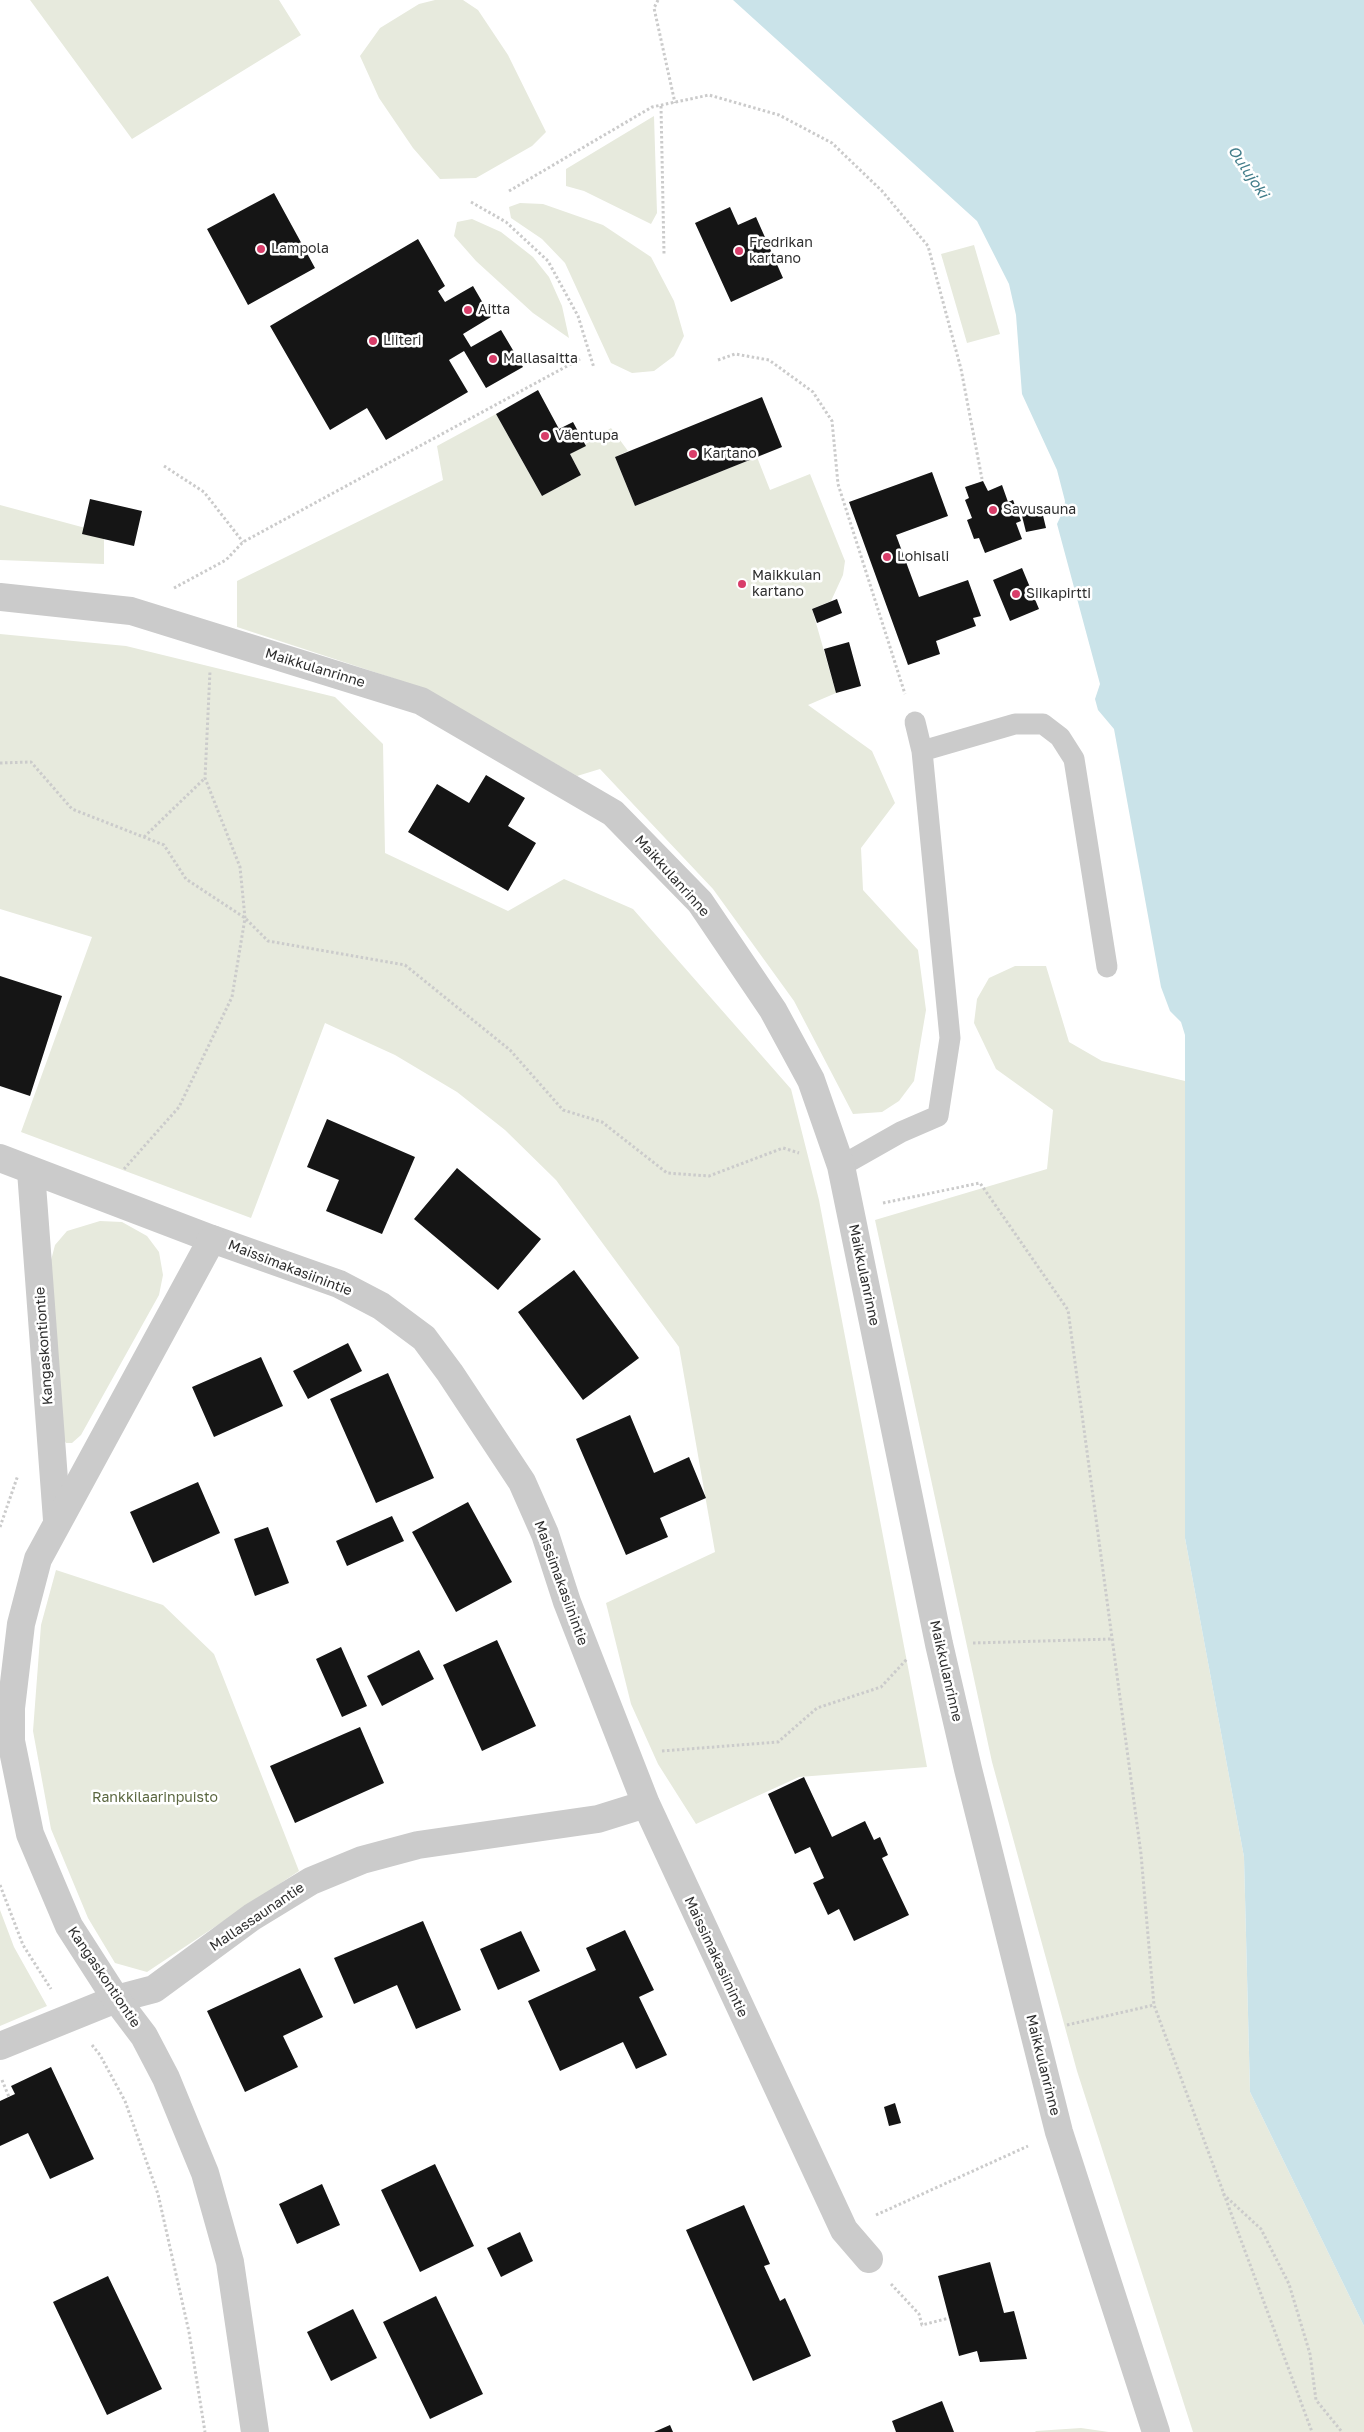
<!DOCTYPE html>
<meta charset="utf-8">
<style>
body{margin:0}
canvas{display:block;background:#fff}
</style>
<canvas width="1364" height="2432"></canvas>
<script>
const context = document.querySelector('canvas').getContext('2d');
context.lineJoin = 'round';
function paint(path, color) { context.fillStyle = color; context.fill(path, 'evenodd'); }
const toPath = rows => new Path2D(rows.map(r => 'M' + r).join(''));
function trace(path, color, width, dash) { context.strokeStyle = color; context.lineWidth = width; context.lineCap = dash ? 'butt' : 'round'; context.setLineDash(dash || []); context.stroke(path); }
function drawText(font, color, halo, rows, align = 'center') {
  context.font = font + ' "Golos Text",sans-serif'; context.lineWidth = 5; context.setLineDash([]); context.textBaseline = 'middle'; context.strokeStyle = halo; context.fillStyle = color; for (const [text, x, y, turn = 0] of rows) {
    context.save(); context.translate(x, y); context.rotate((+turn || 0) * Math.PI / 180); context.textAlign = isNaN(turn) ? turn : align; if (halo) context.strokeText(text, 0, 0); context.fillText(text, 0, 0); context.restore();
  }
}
const green = toPath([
 [30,0,279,0,301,35,132,139],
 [435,0,463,0,478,10,508,55,546,132,532,146,476,178,440,179,413,148,379,98,360,56,380,28,419,4],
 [654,116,657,213,651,224,584,191,566,186,566,169],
 [520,203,543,204,603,225,651,257,674,301,684,336,674,356,654,371,632,373,611,363,565,263,542,239,511,218,509,207],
 [472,219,501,232,533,257,549,277,562,306,569,338,533,313,476,261,454,236,457,222],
 [974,245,1000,334,967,343,941,254],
 [496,414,542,496,581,475,570,454,611,428,628,451,615,457,635,506,757,457,770,490,810,474,845,561,843,575,831,601,812,609,836,693,808,705,872,751,895,803,861,848,863,890,918,950,926,1010,914,1081,899,1101,882,1112,853,1114,794,1001,713,889,600,769,577,776,423,688,237,627,237,581,443,480,437,446],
 [0,505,104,533,104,564,0,560],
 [0,634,126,646,335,697,383,744,385,853,508,911,564,879,633,909,791,1089,819,1200,927,1767,799,1777,696,1824,658,1764,631,1704,606,1603,715,1552,679,1347,556,1180,505,1130,457,1092,395,1055,325,1023,251,1218,21,1132,92,937,0,909],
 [1015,966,1046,966,1069,1042,1102,1061,1185,1081,1185,1538,1244,1857,1250,2092,1364,2326,1364,2432,1193,2432,1077,2071,992,1762,875,1220,1047,1169,1053,1110,996,1069,974,1023,977,999,989,978],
 [100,1221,122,1222,147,1236,159,1252,163,1275,159,1295,81,1435,72,1443,66,1443,61,1435,49,1268,55,1245,67,1231],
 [56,1570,163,1605,214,1654,299,1871,147,1972,115,1963,88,1918,51,1829,33,1731,41,1625],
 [0,1910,14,1947,47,2006,0,2026],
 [1081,2428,1109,2432,1035,2432,1036,2431]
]);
const water = toPath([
 [733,0,1364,0,1364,2326,1250,2092,1244,1857,1185,1538,1185,1035,1181,1022,1170,1011,1161,987,1114,729,1098,710,1095,699,1100,684,1057,524,1064,509,1065,501,1057,470,1022,394,1016,315,1009,284,977,221]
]);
const building = toPath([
 [274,193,315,268,248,305,207,229],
 [730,207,738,225,756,217,783,278,731,302,695,223],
 [418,239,445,286,438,291,445,302,473,286,491,317,463,334,471,347,501,330,523,367,486,388,464,351,449,360,468,392,386,440,367,408,330,430,270,326],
 [538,390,559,429,573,422,586,446,570,454,581,475,542,496,496,414],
 [762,397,782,447,635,506,615,457],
 [932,472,948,516,896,535,919,597,968,580,981,616,973,618,976,626,936,641,940,654,908,665,849,502],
 [983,481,988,491,1002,485,1008,502,1013,500,1021,521,1016,523,1022,539,985,553,979,538,974,539,967,520,972,518,965,500,969,498,965,487],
 [90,499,142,511,134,546,82,534],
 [1041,507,1046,528,1026,532,1021,512],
 [1022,568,1039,609,1010,621,993,580],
 [837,599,842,613,817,623,812,609],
 [849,642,861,686,836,693,824,649],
 [486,775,525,798,508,826,536,843,508,891,408,832,437,784,469,803],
 [0,976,62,996,30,1096,0,1086],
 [327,1119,415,1157,382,1234,326,1211,339,1180,307,1167],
 [457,1168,541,1239,498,1290,414,1219],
 [574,1270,639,1358,583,1400,518,1312],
 [348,1343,362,1371,308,1399,293,1371],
 [261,1357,283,1406,214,1437,192,1387],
 [388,1373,434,1478,376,1503,330,1399],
 [630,1415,654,1473,689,1457,706,1498,660,1518,668,1537,626,1555,576,1439],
 [198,1482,220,1533,153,1563,130,1512],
 [468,1502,512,1582,456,1612,412,1532],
 [392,1516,404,1541,347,1566,336,1541],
 [268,1527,289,1583,255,1596,234,1539],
 [497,1640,536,1726,482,1751,443,1665],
 [341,1647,367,1706,342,1717,316,1659],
 [419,1650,434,1679,382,1706,367,1676],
 [360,1727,384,1783,295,1823,270,1766],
 [804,1777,832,1837,865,1821,874,1840,880,1837,888,1855,882,1858,909,1915,854,1941,839,1909,828,1915,813,1883,824,1878,810,1847,795,1854,768,1794],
 [423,1921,461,2010,416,2029,397,1985,354,2004,334,1958],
 [625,1930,654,1990,639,1997,667,2055,636,2069,623,2042,560,2071,528,2001,596,1970,586,1948],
 [521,1931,540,1971,498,1990,480,1949],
 [300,1968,323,2017,283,2036,298,2067,245,2092,207,2011],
 [51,2067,94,2159,50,2179,28,2133,0,2146,0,2101,15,2094,11,2086],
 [895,2103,901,2123,889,2126,884,2107],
 [435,2164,474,2246,420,2272,381,2190],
 [322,2184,340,2225,297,2244,279,2204],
 [744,2205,770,2264,764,2266,780,2301,785,2298,811,2356,753,2381,686,2230],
 [520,2232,533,2261,501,2277,487,2248],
 [990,2262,1004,2313,1014,2311,1027,2359,980,2362,977,2351,959,2356,938,2276],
 [108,2276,162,2389,107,2415,53,2302],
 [436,2296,483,2394,430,2419,383,2322],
 [353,2309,377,2358,331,2381,307,2332],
 [942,2401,954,2432,896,2432,892,2421],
 [670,2425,673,2432,654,2432]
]);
const path = toPath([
 [658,0,654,8,675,103],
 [661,106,664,254],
 [509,191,652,107,709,95,779,115,832,143,882,191,928,246,961,369,982,479],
 [471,202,506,222,548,261,578,316,594,368],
 [718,360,735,354,769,360,813,392,832,421,838,484,905,694],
 [164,466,204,492,243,542],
 [174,588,226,560,243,542,580,359],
 [0,763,31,762,72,809,164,845,186,879,245,918,268,941,405,965,510,1050,563,1110,602,1122,667,1173,709,1176,783,1148,799,1153],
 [144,837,205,778],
 [124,1169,179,1107,232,997,245,918,240,867,205,778,210,671],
 [883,1203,980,1183,1068,1310,1141,1854,1154,2005,1312,2432],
 [0,1527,18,1475],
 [973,1643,1112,1639],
 [662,1751,778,1742,817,1708,881,1687,907,1659],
 [0,1885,23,1945,51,1989],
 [1067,2025,1154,2005],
 [92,2045,100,2055,125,2101,158,2194,189,2332,205,2432],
 [2,2080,9,2097],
 [1223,2194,1261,2229,1289,2284,1310,2354,1316,2400,1342,2432],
 [876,2215,1028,2146],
 [891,2284,919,2314,922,2325,949,2318]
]);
const service = toPath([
 [922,751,1015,724,1043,724,1060,737,1074,759,1107,967],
 [841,1166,901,1132,938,1116,950,1038,922,751,915,722]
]);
const minor = toPath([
 [0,597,131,611,421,701,613,813,700,902,773,1010,811,1080,841,1166,939,1644,968,1769,1059,2132,1156,2432],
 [0,1158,212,1239,339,1284,381,1306,424,1338,450,1373,522,1482,545,1534,567,1602,646,1804,844,2230,869,2259],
 [31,1171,57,1520],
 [0,2046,116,1999,154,1989,252,1917,311,1881,362,1860,418,1845,598,1819,646,1804]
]);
const tertiary = toPath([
 [212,1239,38,1559,21,1624,11,1708,11,1741,30,1834,69,1926,116,1999,144,2036,166,2078,205,2173,230,2262,255,2432]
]);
const markers = [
 [261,249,5,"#d83d69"],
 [739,251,5,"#d83d69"],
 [468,310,5,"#d83d69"],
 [373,341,5,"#d83d69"],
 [493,359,5,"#d83d69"],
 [545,436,5,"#d83d69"],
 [693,454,5,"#d83d69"],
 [993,510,5,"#d83d69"],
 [887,557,5,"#d83d69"],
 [742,584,5,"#d83d69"],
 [1016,594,5,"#d83d69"]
];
const poiNames = [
 ["Fredrikan",749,243],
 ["kartano",749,259],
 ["Lampola",271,249],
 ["Aitta",478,310],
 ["Liiteri",383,341],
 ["Mallasaitta",503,359],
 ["Väentupa",555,436],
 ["Kartano",703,454],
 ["Savusauna",1003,510],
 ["Lohisali",897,557],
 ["Maikkulan",752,576],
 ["kartano",752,592],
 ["Siikapirtti",1026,594]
];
const streetNames = [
 ["Maikkulanrinne",315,668,17],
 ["Maikkulanrinne",672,876,48],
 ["Maissimakasiinintie",290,1268,21],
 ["Maikkulanrinne",864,1275,78],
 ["Kangaskontiontie",44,1346,-94],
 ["Maissimakasiinintie",561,1583,70],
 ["Maikkulanrinne",946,1671,77],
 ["Mallassaunantie",257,1917,-34],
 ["Maissimakasiinintie",716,1957,65],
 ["Kangaskontiontie",104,1977,56],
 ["Maikkulanrinne",1043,2065,76]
];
const parkNames = [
 ["Rankkilaarinpuisto",155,1798]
];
const waterNames = [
 ["Oulujoki",1248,172,56]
];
paint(green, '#e7eadd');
paint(water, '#cae3e9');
paint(building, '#151515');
trace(path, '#cbcbcb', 3, [2.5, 2.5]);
trace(service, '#cbcbcb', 21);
trace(minor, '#cbcbcb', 28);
trace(tertiary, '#cbcbcb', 28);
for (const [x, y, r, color] of markers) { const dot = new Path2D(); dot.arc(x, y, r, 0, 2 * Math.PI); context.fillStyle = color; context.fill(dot); trace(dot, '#fff', 2); }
drawText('14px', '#2e2e2e', '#fff', poiNames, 'left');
drawText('14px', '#2e2e2e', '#fff', streetNames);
drawText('14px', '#5a663f', '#fff', parkNames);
drawText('italic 15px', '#427d8a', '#fff', waterNames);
</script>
